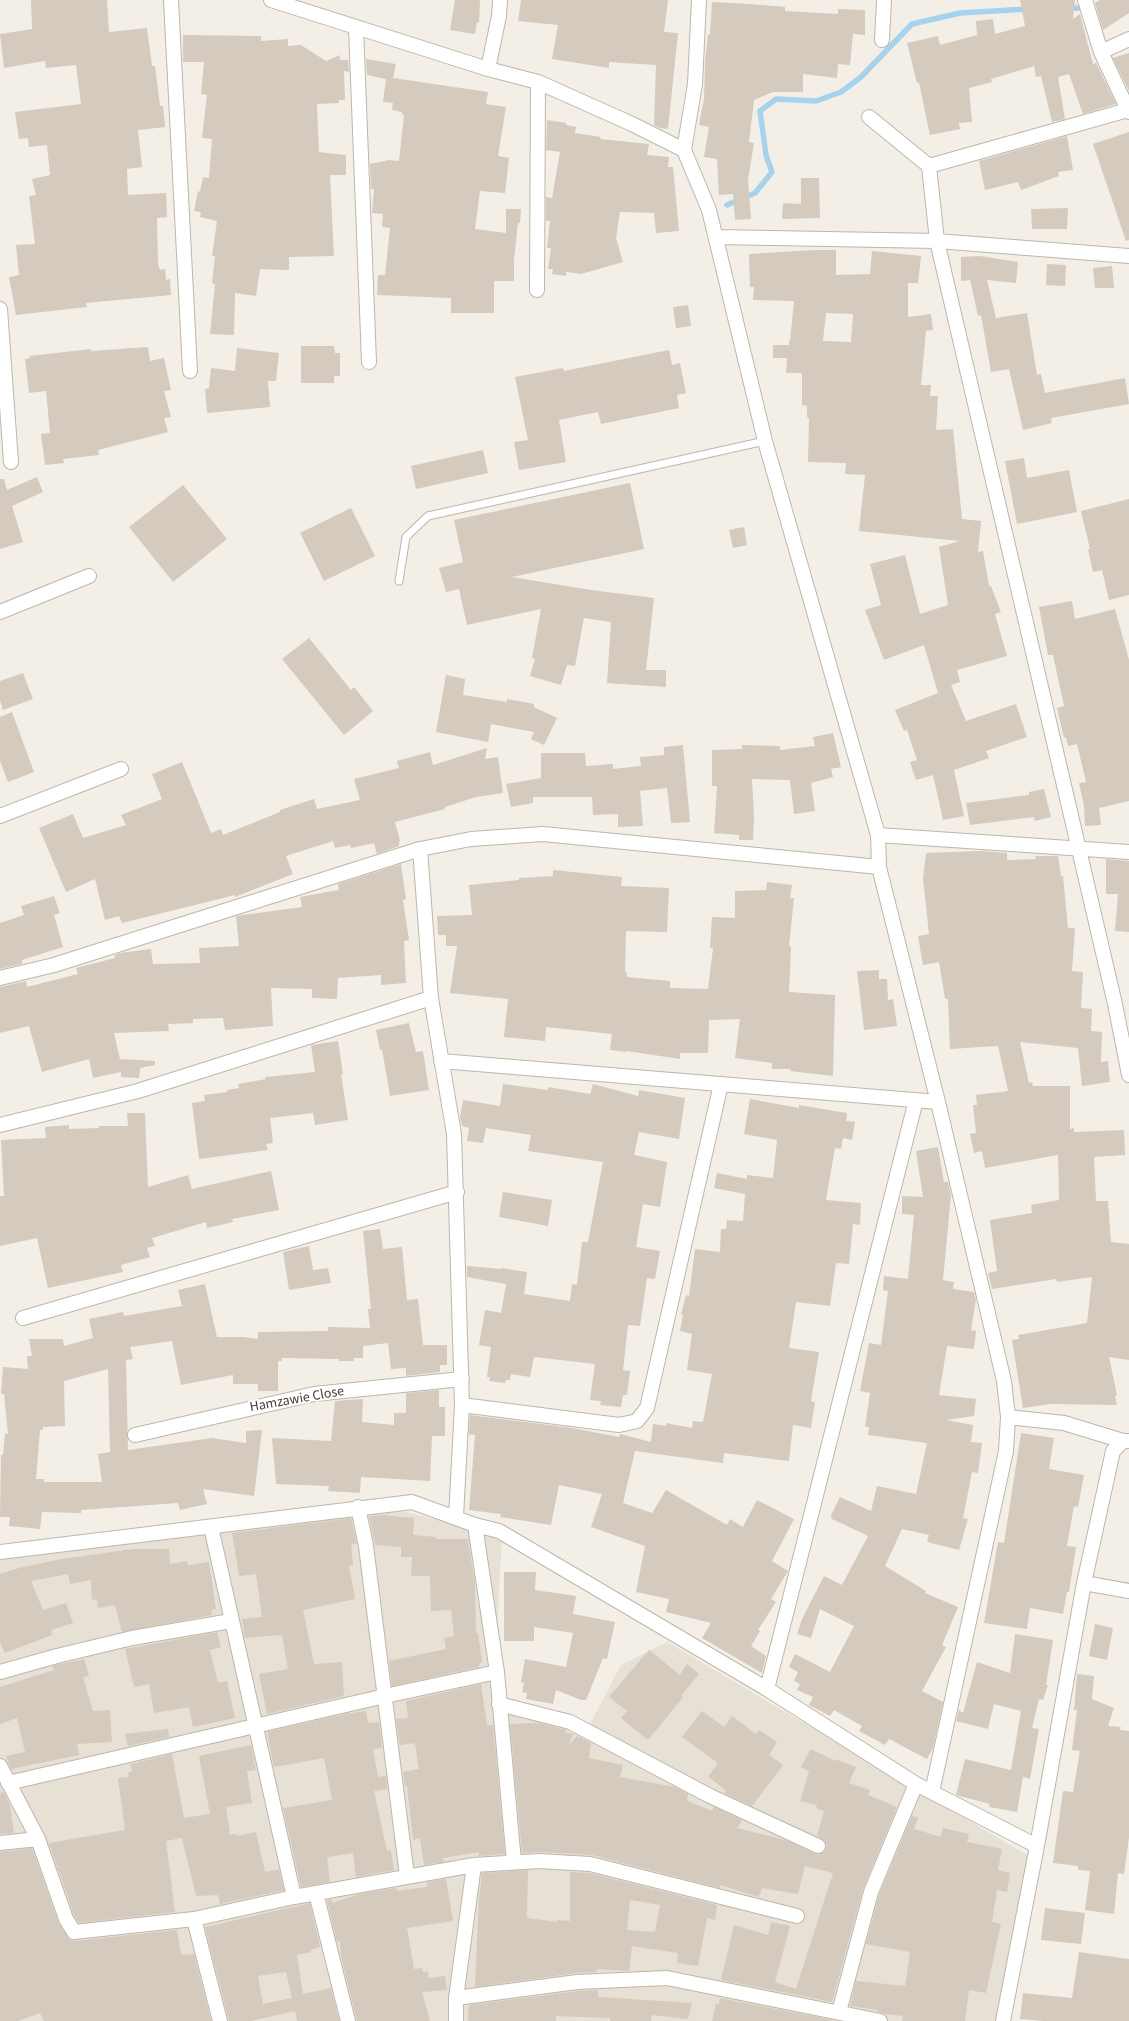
<!DOCTYPE html>
<style>
body{margin:0}
canvas{display:block;background:#f3efe7}
</style>
<canvas width="1129" height="2021"></canvas>
<script>
const context = document.querySelector('canvas').getContext('2d');
context.lineJoin = 'round';
function paint(path, color) { context.fillStyle = color; context.fill(path, 'evenodd'); }
const toPath = rows => new Path2D(rows.map(r => 'M' + r).join(''));
function trace(path, color, width, dash) { context.strokeStyle = color; context.lineWidth = width; context.lineCap = dash ? 'butt' : 'round'; context.setLineDash(dash || []); context.stroke(path); }
function drawText(font, color, halo, rows, align = 'center') {
  context.font = font + ' "Source Sans 3",sans-serif'; context.lineWidth = 4; context.setLineDash([]); context.textBaseline = 'middle'; context.strokeStyle = halo; context.fillStyle = color; for (const [text, x, y, turn = 0] of rows) {
    context.save(); context.translate(x, y); context.rotate((+turn || 0) * Math.PI / 180); context.textAlign = isNaN(turn) ? turn : align; if (halo) context.strokeText(text, 0, 0); context.fillText(text, 0, 0); context.restore();
  }
}
const residential = toPath([
 [398,1510,502,1536,497,1628,507,1714,590,1724,621,1665,667,1642,1039,1862,1005,2021,0,2021,0,1554]
]);
const stream = toPath([
 [1067,9,1079,8],
 [727,205,755,193,772,172,766,155,760,111,776,99,816,101,841,92,861,77,912,24,960,13,1028,9]
]);
const building = toPath([
 [31,0,107,0,109,32,147,28,152,66,155,66,160,106,163,106,165,127,138,130,142,167,127,169,128,195,166,193,167,217,157,218,158,264,160,270,165,269,166,280,170,279,171,295,86,303,87,307,16,315,9,277,19,275,16,245,35,244,29,196,36,195,32,179,50,175,47,145,29,147,28,138,19,139,15,112,81,104,76,65,46,68,45,61,4,68,0,34,32,29],
 [455,0,480,0,479,23,477,22,475,34,450,30],
 [521,0,668,0,664,32,678,33,668,129,660,128,654,125,656,65,609,62,609,68,552,59,558,25,518,21],
 [1020,0,1075,0,1073,19,1080,14,1093,64,1096,63,1116,104,1083,114,1069,74,1058,77,1065,119,1052,122,1041,76,1036,77,1034,66,991,79,992,82,969,88,972,122,959,123,960,129,930,135,919,83,917,83,907,43,938,36,940,45,977,35,976,21,993,19,995,34,1025,26],
 [1100,0,1129,0,1129,13,1103,30,1095,3],
 [712,2,750,4,785,7,785,11,838,14,838,9,865,10,865,35,853,34,850,65,838,64,837,78,803,74,803,92,773,92,754,100,749,142,754,143,748,180,751,219,735,220,733,194,719,195,717,159,704,157,709,127,699,125,704,99,705,62,708,34,710,35],
 [183,35,261,36,261,41,288,39,288,46,301,45,326,61,340,55,340,60,348,60,349,72,344,71,345,100,339,100,339,103,317,104,319,152,346,155,346,175,330,175,334,256,289,257,289,270,260,269,256,296,235,293,234,335,210,334,215,284,212,283,215,256,212,256,217,221,200,217,201,212,194,211,198,191,200,192,203,177,209,178,212,139,202,138,207,95,201,94,204,62,183,62],
 [1129,53,1129,91,1113,58],
 [366,59,396,64,393,78,488,92,486,104,506,107,498,156,509,158,505,193,480,191,475,229,506,233,506,209,521,209,520,223,518,223,514,260,514,281,494,281,494,313,451,313,451,298,377,295,378,275,385,275,390,228,382,227,383,214,372,213,374,189,371,189,370,164,389,160,399,161,404,115,402,115,402,112,392,110,393,103,383,102,386,79,367,75],
 [547,120,566,123,566,125,576,127,575,133,601,137,600,139,649,144,647,155,669,157,668,167,673,167,679,231,656,233,654,213,620,212,616,238,623,262,581,274,566,272,566,276,552,274,553,269,548,269,551,248,547,248,550,221,546,221,546,197,552,198,560,152,546,150],
 [1129,132,1129,240,1126,241,1093,144],
 [1067,136,1073,170,1058,172,1059,176,1021,190,1018,182,985,190,979,161],
 [801,178,819,178,820,218,782,219,783,203,801,204],
 [1068,208,1067,229,1032,229,1031,209],
 [816,250,836,250,836,275,870,274,872,251,921,256,918,283,908,283,908,317,931,314,933,330,926,331,921,385,931,385,930,396,938,396,936,430,953,429,962,519,981,521,978,552,983,551,989,586,991,586,1001,612,995,614,1007,656,957,670,960,682,951,685,966,721,1016,704,1027,737,986,751,989,758,954,770,964,816,943,820,933,775,916,780,910,762,917,760,907,730,904,731,895,710,938,693,924,645,884,660,865,610,881,605,870,564,905,555,920,614,948,605,939,547,960,541,859,531,865,475,845,474,846,463,808,462,809,418,807,417,807,406,802,405,802,373,786,373,787,358,773,358,773,345,789,345,789,341,790,341,794,301,753,300,754,287,750,287,749,254],
 [826,313,853,314,851,342,823,341],
 [980,256,1018,262,1016,283,987,280,996,318,1027,313,1037,375,1041,374,1045,393,1125,378,1129,404,1051,418,1052,423,1023,430,1009,369,991,372,981,315,978,316,970,280,961,281,961,257],
 [1047,264,1066,265,1065,286,1046,285],
 [1112,266,1114,288,1095,288,1093,268],
 [688,305,691,326,676,328,673,307],
 [301,346,334,346,335,353,340,353,340,376,334,376,334,383,301,383],
 [148,347,150,361,164,358,171,390,164,391,171,417,164,418,168,432,98,450,99,455,63,459,64,463,45,465,41,434,50,433,46,391,29,393,25,359,30,358,29,356,91,349,91,351],
 [237,348,279,353,276,381,268,381,270,407,207,413,205,389,209,388,211,368,235,371],
 [669,350,672,365,680,363,686,393,677,395,679,408,601,424,598,412,559,420,566,462,519,470,514,442,528,440,515,377,563,368,564,371],
 [483,450,488,473,416,489,411,466],
 [1024,458,1027,478,1069,470,1077,512,1017,524,1005,461],
 [37,477,43,492,12,506,23,542,0,549,0,479,4,479,7,490],
 [630,483,644,549,512,577,591,590,654,598,646,670,666,670,666,687,607,683,611,622,584,618,575,666,567,665,561,685,530,676,535,659,532,658,541,609,467,625,459,589,446,592,439,568,463,562,454,520],
 [183,485,227,539,173,582,129,527],
 [1129,499,1129,595,1109,600,1102,570,1093,572,1088,549,1090,549,1081,511],
 [351,508,375,556,324,581,300,533],
 [744,527,747,545,733,548,729,530],
 [1072,601,1075,619,1115,609,1129,660,1129,801,1099,808,1101,825,1085,826,1084,806,1079,783,1086,782,1077,744,1068,746,1066,737,1064,738,1057,708,1064,706,1053,655,1048,655,1039,607],
 [309,638,351,690,354,687,373,711,344,735,282,659],
 [23,673,33,699,3,710,0,700,0,681],
 [446,675,465,679,463,695,507,702,507,699,534,704,534,707,557,718,544,745,531,739,534,732,491,724,488,742,436,732],
 [12,712,34,772,8,782,0,761,0,717],
 [833,733,841,767,831,769,833,777,811,783,815,811,794,814,790,780,752,779,754,816,753,840,739,840,739,835,714,833,717,786,712,786,712,750,742,749,742,745,780,746,780,750,815,746,813,737],
 [683,745,690,822,671,823,667,788,640,791,643,826,618,827,618,814,593,815,592,797,533,797,533,803,511,807,506,784,541,778,541,753,585,753,586,766,613,764,613,769,641,766,640,757,664,755,664,747],
 [487,748,485,759,498,757,503,793,476,797,445,807,445,809,395,822,400,841,399,842,399,846,377,854,374,843,351,848,350,845,335,848,333,841,286,856,293,874,235,897,235,895,122,923,119,916,105,920,95,879,66,892,39,828,73,814,83,838,126,825,121,815,162,799,152,774,182,762,211,833,221,829,223,835,280,812,280,810,314,799,317,809,360,800,354,779,399,768,397,761,430,752,433,765],
 [1044,789,1051,817,1035,821,1034,817,970,825,966,803,1029,795,1029,792],
 [981,851,1007,853,1007,860,1036,859,1035,856,1058,856,1061,876,1063,876,1068,928,1075,928,1072,971,1083,972,1081,1008,1092,1009,1091,1031,1102,1032,1101,1062,1108,1061,1110,1082,1082,1086,1078,1048,1020,1042,1029,1083,1032,1082,1033,1086,1070,1086,1070,1129,1074,1128,1074,1132,1124,1130,1125,1155,1094,1157,1096,1201,1108,1201,1111,1242,1129,1244,1129,1360,1109,1357,1117,1395,1115,1396,1117,1405,1050,1404,1023,1408,1012,1340,1019,1339,1018,1335,1087,1323,1092,1277,1057,1282,1056,1279,992,1289,988,1273,997,1271,990,1220,1032,1213,1031,1205,1059,1200,1058,1155,985,1168,982,1151,974,1153,970,1134,976,1133,973,1105,977,1105,976,1095,1008,1091,998,1046,950,1049,948,999,945,999,939,962,923,965,918,936,929,934,923,878,926,853],
 [1106,859,1129,861,1129,932,1115,931,1118,894,1106,894],
 [401,864,406,899,403,900,409,940,404,941,406,983,381,985,381,975,338,978,337,999,312,998,312,989,271,988,273,1026,225,1030,223,1018,193,1019,193,1023,168,1024,169,1031,114,1033,120,1059,155,1061,155,1065,140,1068,139,1078,121,1077,121,1072,93,1078,89,1059,42,1072,29,1026,0,1033,0,987,26,981,27,987,78,974,76,968,115,958,115,955,120,953,151,949,153,964,200,963,199,948,239,946,236,916,302,907,300,897,339,890,338,884],
 [553,870,622,877,621,886,669,888,667,932,626,931,625,972,627,973,627,977,670,981,670,988,708,989,713,948,710,948,712,917,735,918,735,891,766,890,767,882,792,885,790,898,794,898,789,946,791,946,789,992,835,995,833,1076,790,1071,791,1069,772,1069,772,1063,735,1058,740,1019,709,1020,708,1053,680,1053,680,1059,627,1051,627,1052,610,1050,612,1034,546,1027,545,1041,504,1037,508,999,450,993,457,946,446,946,446,935,438,935,437,916,472,915,469,885,519,880,519,878,553,876],
 [54,896,60,913,54,915,63,947,22,960,22,964,0,969,0,923,24,915,21,906],
 [879,970,879,979,887,979,888,1000,893,999,897,1026,864,1030,857,971],
 [409,1023,416,1052,423,1051,429,1090,390,1096,382,1049,380,1050,376,1030],
 [338,1041,343,1074,341,1074,348,1120,315,1125,313,1113,270,1118,273,1143,266,1144,268,1150,199,1159,192,1103,205,1101,204,1095,227,1092,227,1090,239,1088,238,1084,266,1079,265,1077,315,1072,311,1045],
 [503,1084,548,1090,548,1087,590,1094,593,1084,638,1096,639,1090,685,1098,679,1139,639,1132,634,1155,667,1162,660,1207,643,1204,636,1247,660,1251,655,1279,647,1278,640,1326,628,1325,623,1370,630,1371,627,1395,623,1395,621,1407,600,1405,601,1401,590,1400,595,1364,534,1357,530,1377,511,1374,510,1380,506,1380,505,1383,489,1381,490,1377,487,1377,491,1347,479,1345,485,1310,501,1313,506,1284,467,1277,467,1266,501,1269,501,1268,527,1272,524,1294,570,1301,572,1284,577,1285,582,1242,588,1242,603,1162,528,1151,531,1135,486,1128,483,1143,467,1141,469,1128,462,1126,460,1118,463,1100,500,1106],
 [750,1099,799,1108,799,1105,847,1113,846,1121,855,1122,852,1140,843,1138,841,1149,835,1148,826,1200,861,1203,860,1225,853,1224,849,1264,836,1263,830,1306,796,1302,789,1348,819,1352,811,1401,815,1402,811,1428,793,1425,789,1461,724,1453,723,1463,635,1451,623,1503,652,1513,666,1490,727,1525,730,1519,743,1527,757,1500,794,1519,772,1561,788,1571,771,1599,776,1602,758,1630,760,1631,751,1646,766,1656,762,1673,702,1638,711,1623,666,1612,669,1599,636,1592,645,1546,591,1527,602,1494,559,1485,551,1525,500,1517,501,1514,469,1510,475,1435,469,1434,470,1415,572,1428,619,1437,620,1434,651,1442,653,1424,666,1426,666,1423,692,1428,693,1421,703,1422,712,1374,687,1370,692,1334,680,1331,683,1315,681,1315,686,1295,689,1296,695,1249,720,1252,721,1229,726,1229,727,1220,743,1221,745,1194,714,1188,717,1173,747,1179,747,1175,773,1178,777,1140,744,1134],
 [127,1113,145,1113,148,1187,188,1175,192,1189,271,1171,279,1210,232,1219,233,1222,207,1228,206,1222,152,1238,155,1246,147,1248,150,1257,121,1265,123,1272,48,1288,37,1238,0,1246,0,1196,4,1196,1,1140,46,1138,45,1127,69,1125,69,1129,99,1128,99,1126,128,1126],
 [938,1147,944,1182,948,1182,951,1195,943,1280,954,1282,953,1289,974,1292,976,1300,971,1330,976,1331,974,1349,947,1346,939,1395,976,1399,974,1416,946,1420,973,1425,971,1442,982,1443,978,1473,972,1472,963,1518,968,1519,959,1550,927,1542,929,1535,902,1529,885,1566,926,1591,925,1593,958,1607,942,1645,946,1647,922,1691,943,1702,933,1748,927,1759,889,1739,885,1745,859,1731,862,1726,834,1710,830,1716,809,1705,813,1697,797,1690,800,1684,794,1681,798,1672,789,1667,795,1654,830,1672,854,1626,820,1609,811,1638,797,1634,802,1619,824,1576,842,1585,868,1536,832,1519,831,1515,840,1497,871,1511,877,1486,916,1494,927,1443,868,1435,869,1427,865,1427,870,1393,860,1391,869,1343,881,1345,888,1291,883,1290,884,1276,908,1279,914,1215,902,1214,902,1196,923,1197,916,1151],
 [503,1192,552,1200,548,1226,499,1217],
 [380,1229,383,1249,402,1247,407,1300,418,1299,423,1345,447,1345,447,1365,440,1365,440,1372,406,1376,406,1368,391,1369,388,1343,363,1346,363,1358,354,1358,354,1361,339,1361,339,1359,282,1358,282,1361,278,1361,278,1391,258,1391,258,1384,233,1384,233,1375,181,1385,172,1341,130,1347,133,1359,126,1360,128,1450,212,1438,246,1443,246,1431,262,1430,254,1496,203,1489,207,1504,180,1510,178,1503,81,1510,81,1513,42,1512,40,1529,9,1526,10,1517,0,1517,1,1455,3,1455,5,1433,8,1434,4,1394,1,1394,3,1367,28,1369,27,1356,32,1356,29,1339,63,1339,64,1346,93,1338,89,1319,123,1312,124,1316,182,1306,178,1290,205,1284,217,1337,244,1337,258,1339,258,1332,328,1331,328,1327,370,1328,368,1309,371,1309,363,1231],
 [108,1369,110,1452,98,1454,102,1482,44,1482,44,1479,36,1479,40,1430,43,1430,43,1427,65,1426,64,1381],
 [309,1246,313,1270,328,1268,331,1283,289,1290,283,1252],
 [439,1390,439,1407,445,1407,445,1436,432,1436,430,1481,361,1477,360,1493,328,1491,329,1486,276,1484,272,1438,331,1441,335,1401,363,1399,362,1422,394,1425,394,1413,406,1413,406,1393],
 [1021,1433,1054,1438,1049,1469,1084,1475,1078,1507,1074,1506,1067,1546,1076,1547,1069,1592,1067,1592,1063,1614,1030,1608,1027,1629,984,1623,998,1542,1004,1543],
 [382,1515,414,1518,413,1535,436,1537,436,1539,468,1539,475,1584,476,1634,478,1633,482,1663,479,1663,479,1667,392,1686,389,1661,446,1649,444,1638,454,1636,451,1610,431,1611,430,1576,411,1576,412,1557,401,1557,401,1547,375,1545,369,1516],
 [351,1518,357,1544,351,1543,353,1566,349,1566,355,1599,303,1610,314,1664,342,1662,344,1696,267,1714,259,1674,288,1669,282,1635,245,1638,242,1619,262,1617,256,1574,239,1576,232,1533],
 [133,1549,169,1549,170,1564,187,1561,188,1565,209,1562,216,1609,211,1610,212,1615,122,1632,115,1605,98,1608,97,1599,92,1600,91,1580,70,1584,68,1574,31,1581,43,1610,66,1603,73,1623,51,1630,52,1635,5,1653,0,1643,0,1574,19,1568,62,1559],
 [504,1572,536,1572,535,1590,576,1596,573,1614,615,1622,607,1659,603,1658,586,1700,581,1700,556,1690,553,1704,526,1699,527,1693,522,1692,524,1683,521,1682,525,1659,566,1667,573,1633,534,1627,534,1641,504,1641],
 [1095,1624,1113,1628,1107,1660,1089,1656],
 [217,1632,221,1647,210,1650,218,1683,227,1681,235,1718,193,1727,189,1707,154,1713,149,1684,134,1687,125,1649],
 [1015,1634,1053,1640,1046,1685,1048,1685,1043,1700,1039,1699,1032,1728,1039,1729,1030,1779,1023,1777,1017,1812,989,1807,990,1804,956,1795,965,1759,1011,1770,1021,1711,994,1704,988,1729,956,1721,959,1710,963,1713,977,1662,1010,1673],
 [649,1650,680,1675,687,1664,699,1674,681,1696,683,1697,648,1740,621,1718,627,1711,609,1697],
 [84,1659,89,1676,83,1677,93,1711,110,1710,112,1742,77,1744,79,1755,11,1769,6,1756,25,1752,17,1718,0,1724,0,1687,54,1670,52,1666],
 [1077,1674,1094,1676,1092,1699,1114,1708,1108,1726,1121,1727,1120,1730,1129,1731,1129,1837,1124,1874,1118,1873,1114,1914,1085,1910,1090,1871,1078,1870,1078,1866,1053,1863,1063,1791,1073,1792,1080,1751,1072,1750,1077,1710,1074,1710],
 [481,1684,487,1725,493,1725,505,1854,479,1856,479,1852,443,1858,444,1862,424,1865,420,1838,413,1840,407,1786,405,1786,403,1772,419,1769,415,1743,400,1745,396,1719,408,1718,406,1701],
 [366,1711,368,1723,379,1722,382,1748,373,1749,378,1777,386,1776,387,1789,374,1791,387,1851,391,1850,394,1870,356,1877,353,1853,327,1857,330,1882,301,1887,283,1808,332,1800,324,1758,274,1767,267,1732,345,1714],
 [702,1711,724,1727,732,1716,756,1734,759,1730,777,1742,769,1755,783,1765,752,1806,724,1793,726,1790,708,1777,718,1763,682,1737],
 [539,1723,566,1730,565,1733,573,1734,568,1746,577,1736,591,1743,589,1758,623,1765,620,1777,675,1787,688,1794,687,1801,712,1811,714,1807,742,1820,737,1828,785,1840,818,1855,823,1853,827,1846,825,1841,817,1836,824,1811,816,1808,817,1805,800,1801,809,1771,801,1767,811,1749,835,1761,835,1759,856,1767,849,1783,870,1790,868,1795,897,1807,863,1889,832,2002,721,1980,734,1925,768,1935,771,1922,790,1926,775,1982,796,1989,833,1873,805,1866,798,1894,762,1888,759,1897,720,1885,720,1888,592,1855,540,1852,522,1853,510,1724],
 [168,1729,169,1737,128,1746,125,1734],
 [251,1745,256,1770,247,1771,252,1803,226,1807,230,1835,236,1834,237,1836,256,1832,265,1872,279,1869,284,1890,220,1904,218,1895,196,1896,182,1838,166,1841,175,1912,79,1923,74,1915,49,1843,125,1830,118,1778,129,1777,128,1772,132,1772,131,1764,172,1754,184,1818,210,1814,199,1756],
 [4,1792,10,1805,14,1833,0,1834,0,1793],
 [912,1816,918,1817,914,1829,941,1837,943,1828,969,1834,967,1842,1002,1849,998,1870,1010,1873,1007,1892,997,1890,992,1922,1001,1924,986,1993,969,1990,965,2021,902,2021,903,2016,885,2014,878,2012,878,2010,850,2006,856,1981,905,1986,910,1952,866,1944,879,1895],
 [32,1848,58,1922,70,1940,75,1941,177,1930,181,1955,194,1954,211,2021,44,2021,40,2013,18,2021,0,2021,0,1852],
 [528,1870,527,1916,528,1918,557,1922,557,1920,570,1921,570,1872,589,1873,717,1905,715,1920,707,1918,698,1966,677,1963,678,1953,632,1946,629,1971,597,1969,597,1972,576,1973,475,1987,479,1898,482,1873],
 [630,1900,660,1905,655,1932,627,1930],
 [446,1879,453,1921,407,1928,414,1969,422,1968,423,1972,428,1971,429,1978,445,1976,447,1990,422,1992,430,2021,357,2021,341,1956,340,1941,337,1942,327,1900,332,1899,332,1903,359,1894,396,1888,397,1891,427,1887,427,1882],
 [310,1903,320,1947,310,1950,311,1952,297,1955,303,1994,331,1988,339,2021,297,2021,295,2011,251,2021,229,2021,205,1927],
 [286,1972,292,1998,263,2004,258,1976],
 [1045,1908,1085,1913,1081,1944,1041,1940],
 [1079,1952,1129,1959,1129,2021,1043,2021,1020,2019,1023,1993,1072,1998],
 [598,1990,598,1997,692,2003,688,2019,652,2015,651,2021,610,2021,610,2018,556,2016,556,2021,468,2021,469,2005,578,1991],
 [720,1998,832,2020,832,2021,712,2021,716,2004,719,2004]
]);
const lane = toPath([
 [399,581,406,537,428,516,765,441]
]);
const street = toPath([
 [171,0,190,371],
 [271,0,488,69,538,82,632,124,684,150],
 [699,0,695,84,684,150,709,210,765,441,878,835,879,867,938,1102,1004,1381,1008,1417,1006,1451,932,1792],
 [1085,0,1101,52,1129,112],
 [356,28,369,362],
 [882,40,884,0],
 [1101,52,1129,39],
 [488,69,499,16,500,0],
 [869,117,929,166,937,241,1115,1004,1129,1075],
 [929,166,1128,110],
 [716,237,937,241,1129,256],
 [537,290,538,82],
 [0,309,11,462],
 [0,612,89,576],
 [0,816,121,769],
 [878,835,1129,852],
 [420,849,431,998,454,1134,462,1405,456,1517],
 [0,978,54,965,420,849,471,839,543,834,879,867],
 [441,1061,938,1102],
 [0,1125,138,1091,431,998],
 [23,1318,457,1192],
 [462,1405,619,1425,637,1421,647,1408,721,1084],
 [1008,1417,1064,1423,1123,1441],
 [135,1435,314,1394,462,1379],
 [358,1507,366,1546,407,1876],
 [475,1525,497,1672,514,1862],
 [211,1527,294,1897],
 [0,1552,412,1502,475,1525,499,1531,767,1689,916,1784,1037,1846],
 [1084,1583,1129,1591],
 [0,1672,57,1656,132,1638,231,1621],
 [767,1689,916,1100],
 [499,1704,570,1722,710,1796,818,1846],
 [0,1766,38,1839,66,1919,74,1932,194,1919,294,1897,474,1865,539,1861,590,1864,797,1916],
 [8,1783,385,1696,497,1672],
 [0,1843,38,1839],
 [316,1893,348,2021],
 [194,1919,220,2021],
 [456,1998,577,1982,667,1978,880,2021],
 [839,2012,871,1892,916,1784],
 [456,2021,456,1998,474,1865],
 [1003,2021,1037,1846,1084,1583,1113,1451,1123,1441,1129,1441]
]);
const streetNames = [
 ["Hamzawie Close",297,1400,-10]
];
paint(residential, '#e6e0d5');
trace(stream, '#a6d2ed', 5.5);
paint(building, '#d4cabd');
trace(lane, '#beb6aa', 9);
trace(street, '#beb6aa', 16);
trace(lane, '#fff', 7);
trace(street, '#fff', 14);
drawText('14px', '#453f36', '#fff', streetNames);
</script>
